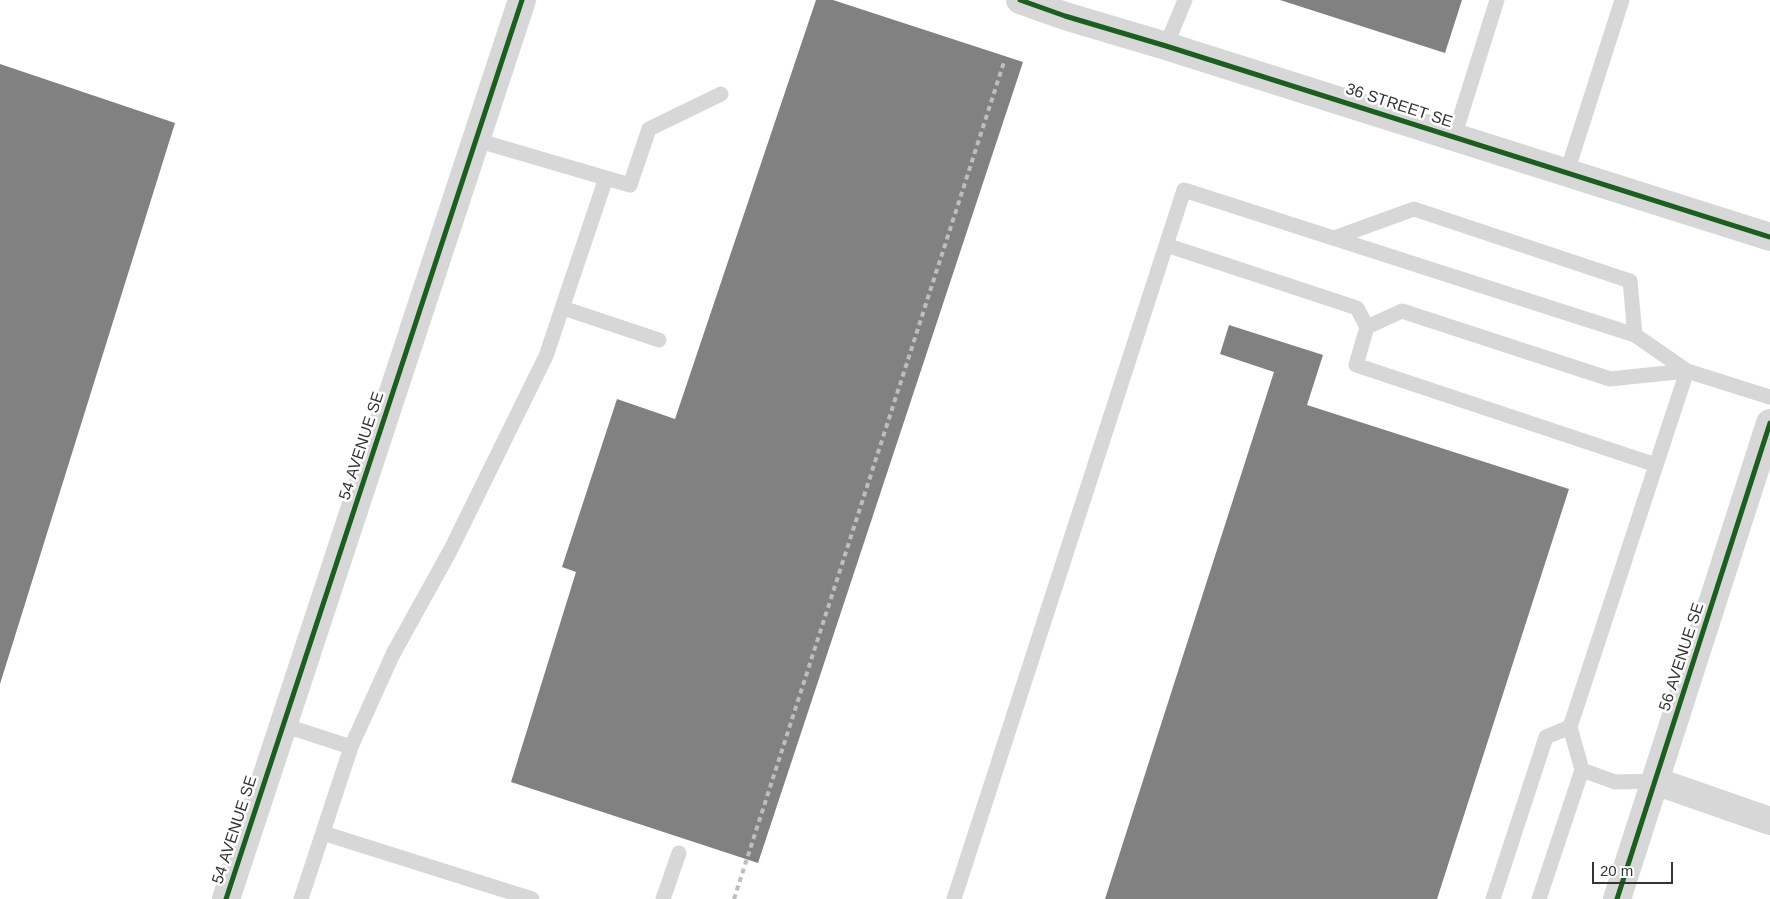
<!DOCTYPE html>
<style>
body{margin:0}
#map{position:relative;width:1770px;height:899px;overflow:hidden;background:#fff;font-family:Helvetica,sans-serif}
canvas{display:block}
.scale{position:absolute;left:1592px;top:862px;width:81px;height:22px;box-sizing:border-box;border:2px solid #333;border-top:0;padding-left:6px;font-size:15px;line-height:18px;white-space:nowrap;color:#333;-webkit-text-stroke:4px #fff;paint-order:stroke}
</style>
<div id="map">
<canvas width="1770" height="899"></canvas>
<div class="scale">20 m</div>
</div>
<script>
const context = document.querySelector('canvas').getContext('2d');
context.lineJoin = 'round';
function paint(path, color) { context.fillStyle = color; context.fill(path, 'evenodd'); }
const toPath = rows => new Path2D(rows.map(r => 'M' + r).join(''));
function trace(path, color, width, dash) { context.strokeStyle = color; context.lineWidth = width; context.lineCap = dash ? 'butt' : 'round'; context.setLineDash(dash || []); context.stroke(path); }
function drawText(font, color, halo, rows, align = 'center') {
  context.font = font + ' Helvetica,sans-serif'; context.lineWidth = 5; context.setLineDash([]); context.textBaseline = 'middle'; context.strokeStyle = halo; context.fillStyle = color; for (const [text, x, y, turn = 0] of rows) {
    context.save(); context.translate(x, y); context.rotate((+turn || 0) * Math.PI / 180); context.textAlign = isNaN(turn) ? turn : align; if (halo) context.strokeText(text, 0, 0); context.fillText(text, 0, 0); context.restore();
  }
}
const building = toPath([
 [816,0,833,0,1023,62,758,863,511,782,576,572,562,567,617,399,675,419],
 [1280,0,1462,0,1445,53],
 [0,64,175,123,0,684],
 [1229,325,1323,355,1307,405,1569,489,1437,899,1105,899,1274,372,1220,354]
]);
const lane = toPath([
 [1166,46,1185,0],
 [1454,137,1497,0],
 [1567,172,1622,0],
 [606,178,630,185,649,129,721,94],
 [1334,238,1414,209,1630,281,1635,335],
 [1166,245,1357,308,1367,327],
 [563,308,659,340],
 [1656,465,1356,365,1367,327,1402,311,1610,379,1687,371],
 [283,725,351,747,301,899],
 [351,747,393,654,450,551,546,356,606,178,476,140],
 [1582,770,1570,727,1687,371,1770,397],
 [323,833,532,899],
 [663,899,679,853],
 [954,899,1184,190,1635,335,1687,371],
 [1493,899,1546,737,1570,727],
 [1539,899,1582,770,1615,782,1655,781]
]);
const street = toPath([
 [1020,0,1065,16,1166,46,1770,237],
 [1655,781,1770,821],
 [226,899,522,0],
 [1617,899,1770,423]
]);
const rail = toPath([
 [734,899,1004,62]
]);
const cycleway = toPath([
 [1020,0,1065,16,1166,46,1770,237],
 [226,899,522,0],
 [1617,899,1770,423]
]);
const streetNames = [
 ["36 STREET SE",1399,106,18],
 ["54 AVENUE SE",362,446,-72],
 ["56 AVENUE SE",1682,657,-72],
 ["54 AVENUE SE",235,830,-72]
];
paint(building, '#818181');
trace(lane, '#d7d7d7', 15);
trace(street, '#d7d7d7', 28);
trace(rail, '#bebebe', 4, [5, 4]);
trace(cycleway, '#1b5e20', 5);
drawText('16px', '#333', '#fff', streetNames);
</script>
